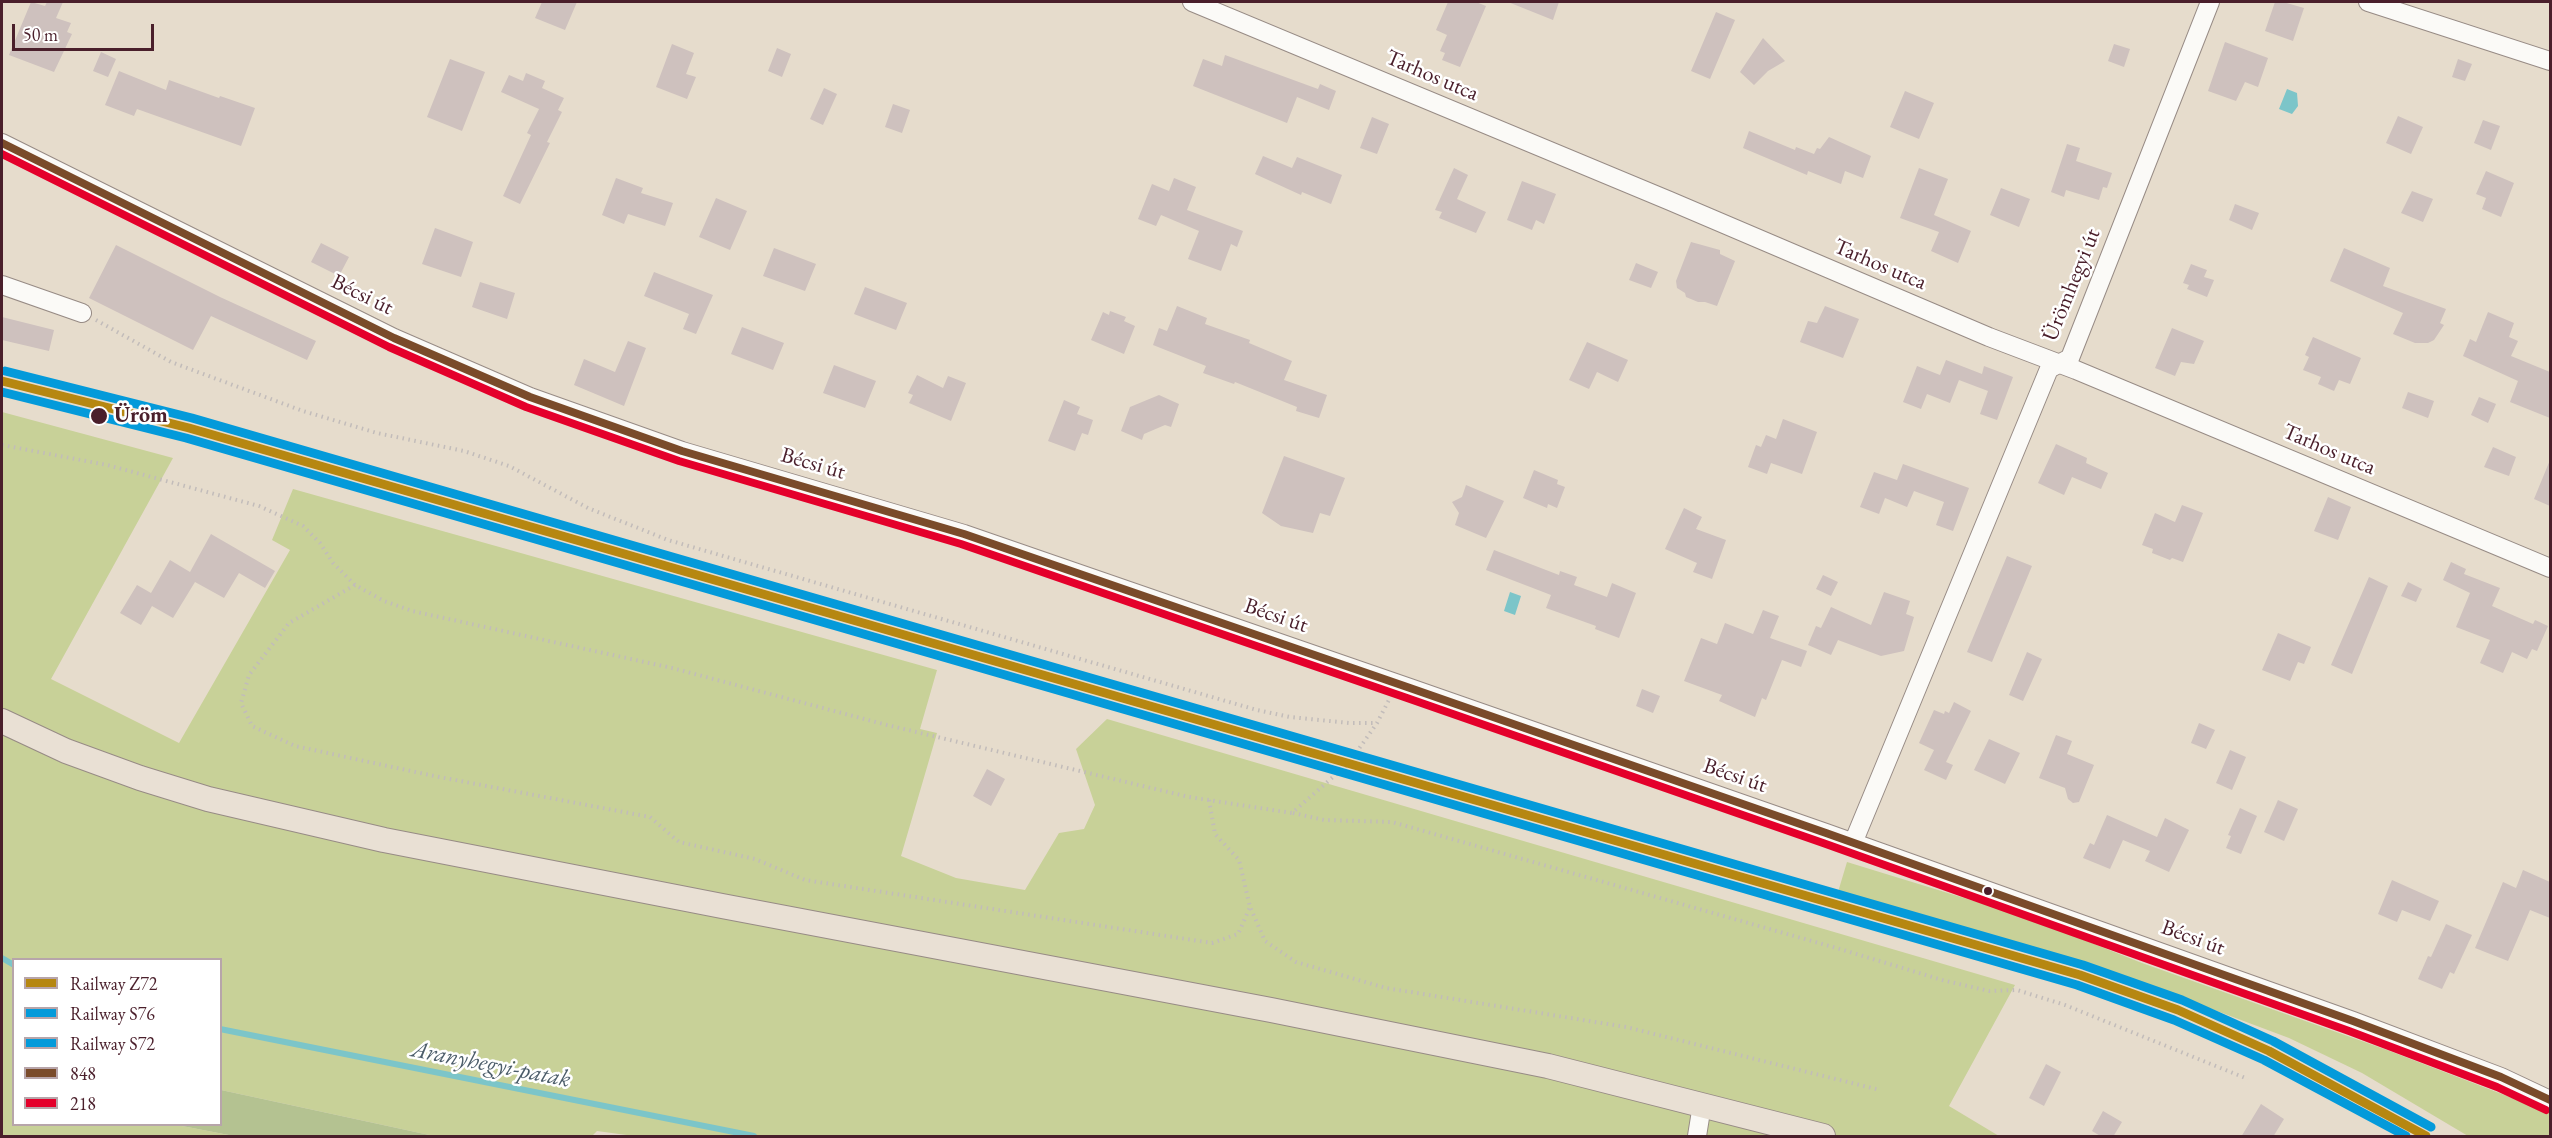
<!DOCTYPE html>
<meta charset="utf-8">
<style>
body{margin:0}
#map{position:relative;width:2552px;height:1138px;overflow:hidden;background:#e6dccc;font-family:"EB Garamond",serif}
canvas{display:block}
.frame{position:absolute;inset:0;border:3px solid #4a1f2b;pointer-events:none}
.legend{position:absolute;left:12px;top:958px;width:210px;height:168px;box-sizing:border-box;background:#fff;border:2px solid #b7a5aa;margin:0;padding:8px 10px;list-style:none;font-size:18px;color:#4a1f2b}
.legend li{display:flex;align-items:center;gap:12px;height:30px}
.legend b{width:30px;border:2px solid #b7a5aa}
.scale{position:absolute;left:12px;top:24px;width:142px;height:27px;box-sizing:border-box;border:3px solid #4a1f2b;border-top:0;padding-left:8px;font-size:18px;line-height:21px;white-space:nowrap;color:#4a1f2b;-webkit-text-stroke:4px #fff;paint-order:stroke}
</style>
<div id="map">
<canvas width="2552" height="1138"></canvas>
<div class="frame"></div>
<ul class="legend">
<li><b style="height:8px;background:#b68711"></b>Railway Z72</li>
<li><b style="height:8px;background:#049ada"></b>Railway S76</li>
<li><b style="height:8px;background:#049ada"></b>Railway S72</li>
<li><b style="height:8px;background:#7a4b2a"></b>848</li>
<li><b style="height:8px;background:#e4002b"></b>218</li>
</ul>
<div class="scale">50 m</div>
</div>
<script>
const context = document.querySelector('canvas').getContext('2d');
context.lineJoin = 'round';
function paint(path, color) { context.fillStyle = color; context.fill(path, 'evenodd'); }
const toPath = rows => new Path2D(rows.map(r => 'M' + r).join(''));
function trace(path, color, width, dash) { context.strokeStyle = color; context.lineWidth = width; context.lineCap = dash ? 'butt' : 'round'; context.setLineDash(dash || []); context.stroke(path); }
function drawText(font, color, halo, rows, align = 'center') {
  context.font = font + ' "EB Garamond",serif'; context.lineWidth = 5; context.setLineDash([]); context.textBaseline = 'middle'; context.strokeStyle = halo; context.fillStyle = color; for (const [text, x, y, turn = 0] of rows) {
    context.save(); context.translate(x, y); context.rotate((+turn || 0) * Math.PI / 180); context.textAlign = isNaN(turn) ? turn : align; if (halo) context.strokeText(text, 0, 0); context.fillText(text, 0, 0); context.restore();
  }
}
const green = toPath([
 [2,412,173,458,51,679,179,743,290,550,272,540,293,489,937,670,920,729,937,733,901,856,956,878,1025,890,1059,833,1084,829,1095,805,1076,749,1107,719,2015,985,1949,1106,1999,1136,634,1136,597,1131,592,1136,434,1136,221,1090,220,960,14,960,14,1124,177,1125,234,1136,2,1136],
 [1847,862,2026,917,2142,963,2387,1050,2507,1096,2550,1113,2550,1136,2468,1136,2362,1073,2289,1038,2193,1002,1838,892]
]);
const forest = toPath([
 [221,1090,434,1136,234,1136,177,1125,220,1124]
]);
const water = toPath([
 [2287,89,2297,93,2298,106,2292,114,2279,109],
 [1510,592,1521,596,1515,615,1504,611]
]);
const stream = toPath([
 [2,958,14,965],
 [220,1029,754,1136]
]);
const building = toPath([
 [31,2,45,6,47,2,63,2,56,18,71,23,67,32,72,34,54,72,9,55],
 [542,2,577,2,565,30,535,18],
 [1448,2,1476,2,1486,6,1460,67,1442,60,1445,53,1440,51,1447,35,1436,30],
 [1508,2,1559,2,1553,20],
 [2275,2,2283,2,2304,8,2293,41,2265,31],
 [1716,12,1735,20,1710,79,1691,71],
 [1763,38,1785,61,1768,71,1754,85,1740,72],
 [2225,42,2268,58,2258,87,2245,82,2236,101,2208,91],
 [672,44,694,53,686,74,696,77,687,99,656,87],
 [2114,44,2130,49,2124,67,2108,61],
 [777,48,791,54,782,77,768,71],
 [101,52,116,59,108,77,93,71],
 [1225,55,1318,89,1320,84,1336,91,1329,110,1297,97,1287,123,1193,86,1203,59,1222,66],
 [450,59,485,72,462,131,427,117],
 [2458,59,2472,64,2465,81,2452,77],
 [119,71,166,90,169,80,219,98,220,96,255,108,241,146,137,109,134,116,105,105],
 [526,73,545,81,542,88,564,98,558,110,562,112,547,142,550,143,520,204,503,196,531,135,527,133,539,109,501,92,509,75,523,81],
 [824,88,837,94,823,125,810,119],
 [1905,91,1934,103,1919,139,1890,127],
 [893,104,910,110,902,133,885,127],
 [2398,116,2423,127,2411,154,2386,143],
 [1372,117,1389,124,1377,154,1360,148],
 [2483,120,2500,126,2491,150,2474,143],
 [1749,131,1795,150,1796,147,1814,154,1817,148,1820,149,1829,137,1871,156,1863,178,1845,171,1841,184,1808,171,1807,175,1743,148],
 [2067,144,2080,148,2076,161,2112,173,2107,188,2103,187,2099,200,2066,190,2064,197,2051,192],
 [1263,156,1292,168,1297,157,1342,175,1331,204,1302,192,1301,195,1255,174],
 [1454,168,1468,175,1457,199,1486,212,1476,233,1439,218,1442,212,1435,210],
 [1919,168,1948,179,1934,215,1971,231,1958,263,1931,251,1939,232,1900,218],
 [2486,171,2514,183,2501,217,2482,209,2486,198,2476,194],
 [616,178,643,188,641,193,673,203,665,226,628,214,624,224,602,215],
 [1174,178,1196,187,1187,210,1243,231,1237,247,1231,244,1221,271,1188,259,1199,231,1161,215,1156,226,1138,219,1152,184,1169,191],
 [1522,181,1556,194,1544,224,1536,220,1532,230,1507,220],
 [2001,188,2030,199,2019,227,1990,215],
 [2412,191,2433,199,2423,222,2401,213],
 [716,198,747,211,730,250,699,237],
 [2235,204,2259,213,2252,230,2229,220],
 [435,228,473,242,461,277,422,264],
 [1691,242,1720,250,1720,254,1735,261,1717,306,1705,302,1698,302,1686,297,1685,293,1677,288,1676,281],
 [321,243,349,257,339,276,311,262],
 [116,245,220,297,316,341,307,360,211,316,193,350,89,298],
 [774,248,816,264,805,291,763,276],
 [2344,248,2390,268,2383,286,2446,309,2440,323,2444,325,2434,340,2428,343,2415,343,2393,334,2403,313,2330,281],
 [1636,263,1658,272,1651,288,1629,280],
 [2191,264,2207,270,2204,277,2214,280,2207,297,2187,289,2189,285,2183,283],
 [654,272,713,295,696,334,683,329,689,314,644,296],
 [480,282,515,293,507,319,472,307],
 [865,287,907,303,896,330,854,314],
 [1177,306,1207,318,1205,324,1250,340,1249,343,1292,361,1284,380,1327,395,1319,418,1296,411,1297,407,1235,382,1234,384,1203,373,1206,366,1153,345,1159,328,1167,331],
 [1825,306,1859,319,1843,358,1800,342,1808,321,1817,323],
 [1110,311,1126,317,1124,321,1135,326,1124,354,1091,340,1103,312,1109,315],
 [2488,312,2514,323,2509,337,2518,341,2511,356,2550,372,2550,418,2510,402,2518,381,2463,356,2470,339,2476,342],
 [2,317,54,330,49,351,2,340],
 [742,327,784,343,773,370,731,354],
 [2172,328,2204,341,2194,364,2181,362,2175,376,2155,368],
 [2313,337,2361,358,2350,384,2339,380,2334,391,2318,384,2321,377,2303,370,2309,357,2305,355],
 [628,341,646,348,624,406,574,385,584,359,615,372],
 [1587,342,1628,360,1618,382,1597,372,1589,389,1569,380],
 [1946,360,1982,374,1984,366,2013,377,1997,420,1980,414,1988,391,1959,380,1950,403,1927,394,1921,409,1903,402,1917,366,1940,375],
 [834,365,876,381,865,408,823,393],
 [917,375,943,388,948,376,966,383,951,421,909,403,913,395,908,393],
 [2408,392,2434,401,2428,418,2402,408],
 [1159,395,1179,404,1171,427,1165,425,1144,434,1142,440,1121,431,1130,407],
 [2479,397,2496,404,2488,423,2471,415],
 [1064,400,1080,407,1077,414,1093,420,1088,435,1082,433,1075,451,1048,441],
 [1783,419,1817,432,1802,474,1771,463,1767,474,1748,467,1756,445,1761,447,1766,435,1776,439],
 [2056,444,2087,458,2086,463,2108,473,2101,489,2072,477,2064,495,2038,483],
 [2493,447,2516,457,2509,476,2484,467],
 [1284,456,1345,478,1330,516,1320,513,1313,533,1281,526,1262,513],
 [2550,460,2550,506,2534,499],
 [1903,464,1969,488,1953,531,1936,525,1944,502,1914,491,1907,507,1885,498,1879,514,1860,507,1874,472,1897,480],
 [1534,470,1558,480,1557,484,1565,487,1557,508,1548,504,1547,508,1523,498],
 [1466,485,1504,501,1486,538,1455,525,1459,513,1452,502,1462,497],
 [2328,497,2351,507,2338,540,2314,531],
 [2182,505,2203,513,2183,562,2172,558,2170,560,2152,553,2153,549,2142,545,2155,513,2175,522],
 [1684,508,1702,517,1696,529,1726,540,1712,579,1693,572,1697,563,1665,549],
 [211,534,275,571,265,588,239,573,224,598,195,582,173,618,152,606,141,625,120,613,137,585,151,593,170,560,190,572],
 [1494,550,1559,575,1560,571,1577,577,1574,585,1607,597,1612,583,1636,593,1619,638,1595,629,1596,626,1546,608,1551,595,1486,570],
 [2007,556,2032,566,1992,662,1967,652],
 [2451,562,2466,569,2464,574,2500,588,2492,606,2533,624,2535,620,2548,626,2537,651,2532,649,2527,659,2512,652,2503,673,2480,663,2490,640,2456,627,2470,593,2443,580],
 [1823,575,1838,582,1831,596,1816,589],
 [2369,577,2388,586,2352,674,2331,665],
 [2408,582,2422,589,2416,602,2401,596],
 [1884,592,1910,601,1906,614,1914,617,1904,651,1881,656,1838,640,1831,655,1808,645,1816,626,1821,628,1831,607,1871,625],
 [1763,610,1779,616,1770,638,1807,651,1801,667,1782,660,1766,700,1762,698,1755,717,1719,701,1722,695,1684,681,1701,638,1717,644,1725,623,1753,634],
 [2278,633,2311,647,2304,664,2298,662,2290,681,2262,670],
 [2027,652,2042,659,2023,701,2009,695],
 [1642,689,1660,696,1653,713,1636,706],
 [1954,702,1971,711,1946,762,1953,765,1946,780,1924,770,1934,750,1919,743,1934,710,1944,714,1945,711,1949,713],
 [2199,723,2215,730,2206,749,2191,743],
 [2056,735,2072,741,2067,754,2094,765,2079,802,2073,803,2068,799,2065,788,2039,778],
 [1989,739,2020,753,2005,784,1974,770],
 [2230,750,2246,757,2232,790,2216,783],
 [987,769,1005,779,991,806,973,796],
 [2278,800,2298,809,2284,841,2264,832],
 [2240,808,2257,816,2241,854,2226,848,2231,836,2228,835],
 [2107,815,2157,837,2165,818,2189,830,2169,872,2145,861,2150,851,2123,840,2110,869,2083,858,2090,843,2094,845],
 [2523,870,2550,882,2550,918,2530,910,2508,961,2475,948,2503,882,2516,888],
 [2392,880,2439,901,2430,921,2402,910,2397,922,2378,914],
 [2446,924,2472,935,2454,974,2450,972,2442,989,2418,979,2428,956,2431,957],
 [2046,1064,2061,1072,2044,1106,2029,1098],
 [2261,1104,2284,1119,2273,1137,2241,1137],
 [2103,1111,2122,1122,2113,1137,2102,1137,2092,1131]
]);
const path = toPath([
 [96,320,171,362,303,411,377,433,464,451,509,466,588,508,668,540,1257,710,1290,717,1349,723,1377,723],
 [2,445,107,465,259,506,303,526,320,543,333,563,355,585,384,601,412,611,672,668,887,725,1189,797,1292,813,1349,763,1377,723,1390,698],
 [355,585,289,623,249,675,241,703,252,726,295,746,434,776,650,817,679,842,755,859,805,880,1212,943,1238,934,1250,907],
 [1209,800,1215,834,1239,860,1250,907,1265,941,1296,962,1386,988,1626,1027,1880,1090],
 [1293,813,1324,820,1392,822,1840,949,1942,980,1989,991,2017,990,2065,1005,2248,1079]
]);
const minor = toPath([
 [1192,2,1670,201,1989,337,2076,370,2550,568],
 [2368,2,2550,61],
 [2,143,394,338,530,397,682,451,964,534,1410,688,1826,833,2353,1021,2501,1077,2550,1100],
 [2,285,82,313],
 [1853,843,2049,369,2070,358,2210,2],
 [1697,1136,1702,1105]
]);
const major = toPath([
 [2,721,66,751,140,778,208,799,384,840,722,906,1271,1010,1548,1066,1823,1136]
]);
const bus1 = toPath([
 [2,143,394,338,530,397,682,451,964,534,1410,688,1826,833,2353,1021,2501,1077,2550,1100]
]);
const bus2 = toPath([
 [2,154,389,347,526,407,679,461,961,544,1407,698,1823,843,2349,1031,2497,1087,2546,1110]
]);
const rail1 = toPath([
 [2,381,189,428,2080,975,2178,1010,2269,1051,2426,1136]
]);
const rail2 = toPath([
 [2,392,186,438,2077,985,2174,1020,2264,1060,2406,1136]
]);
const rail3 = toPath([
 [5,371,192,418,2083,965,2182,1000,2273,1041,2431,1127]
]);
const markers = [
 [99,416,9,"#4a1f2b"],
 [1988,891,5,"#4a1f2b"]
];
const streetNames = [
 ["Tarhos utca",1432,76,23],
 ["Tarhos utca",1880,265,23],
 ["Ürömhegyi út",2072,285,-68],
 ["Bécsi út",362,295,26],
 ["Tarhos utca",2329,450,23],
 ["Bécsi út",813,464,16],
 ["Bécsi út",1276,616,19],
 ["Bécsi út",1735,776,19],
 ["Bécsi út",2193,938,20]
];
const stopNames = [
 ["Üröm",114,416]
];
const waterNames = [
 ["Aranyhegyi-patak",491,1065,11]
];
paint(green, '#c8d198');
paint(forest, '#b4c291');
paint(water, '#7cc5c9');
trace(stream, '#7cc5c9', 6);
paint(building, '#cec1be');
trace(minor, '#978b85', 20);
trace(major, '#978b85', 26);
trace(path, '#c2bcba', 4, [1.5, 4.5]);
trace(minor, '#fbfaf7', 18);
trace(major, '#e9e0d4', 24);
trace(bus1, '#7a4b2a', 8);
trace(bus2, '#e4002b', 8);
trace(rail1, '#b68711', 9);
trace(rail2, '#049ada', 9);
trace(rail3, '#049ada', 9);
for (const [x, y, r, color] of markers) { const dot = new Path2D(); dot.arc(x, y, r, 0, 2 * Math.PI); context.fillStyle = color; context.fill(dot); trace(dot, '#fff', 2); }
drawText('22px', '#4a1f2b', '#fff', streetNames);
drawText('bold 22px', '#4a1f2b', '#fff', stopNames, 'left');
drawText('italic 24px', '#4c5d6a', '#fff', waterNames);
</script>
